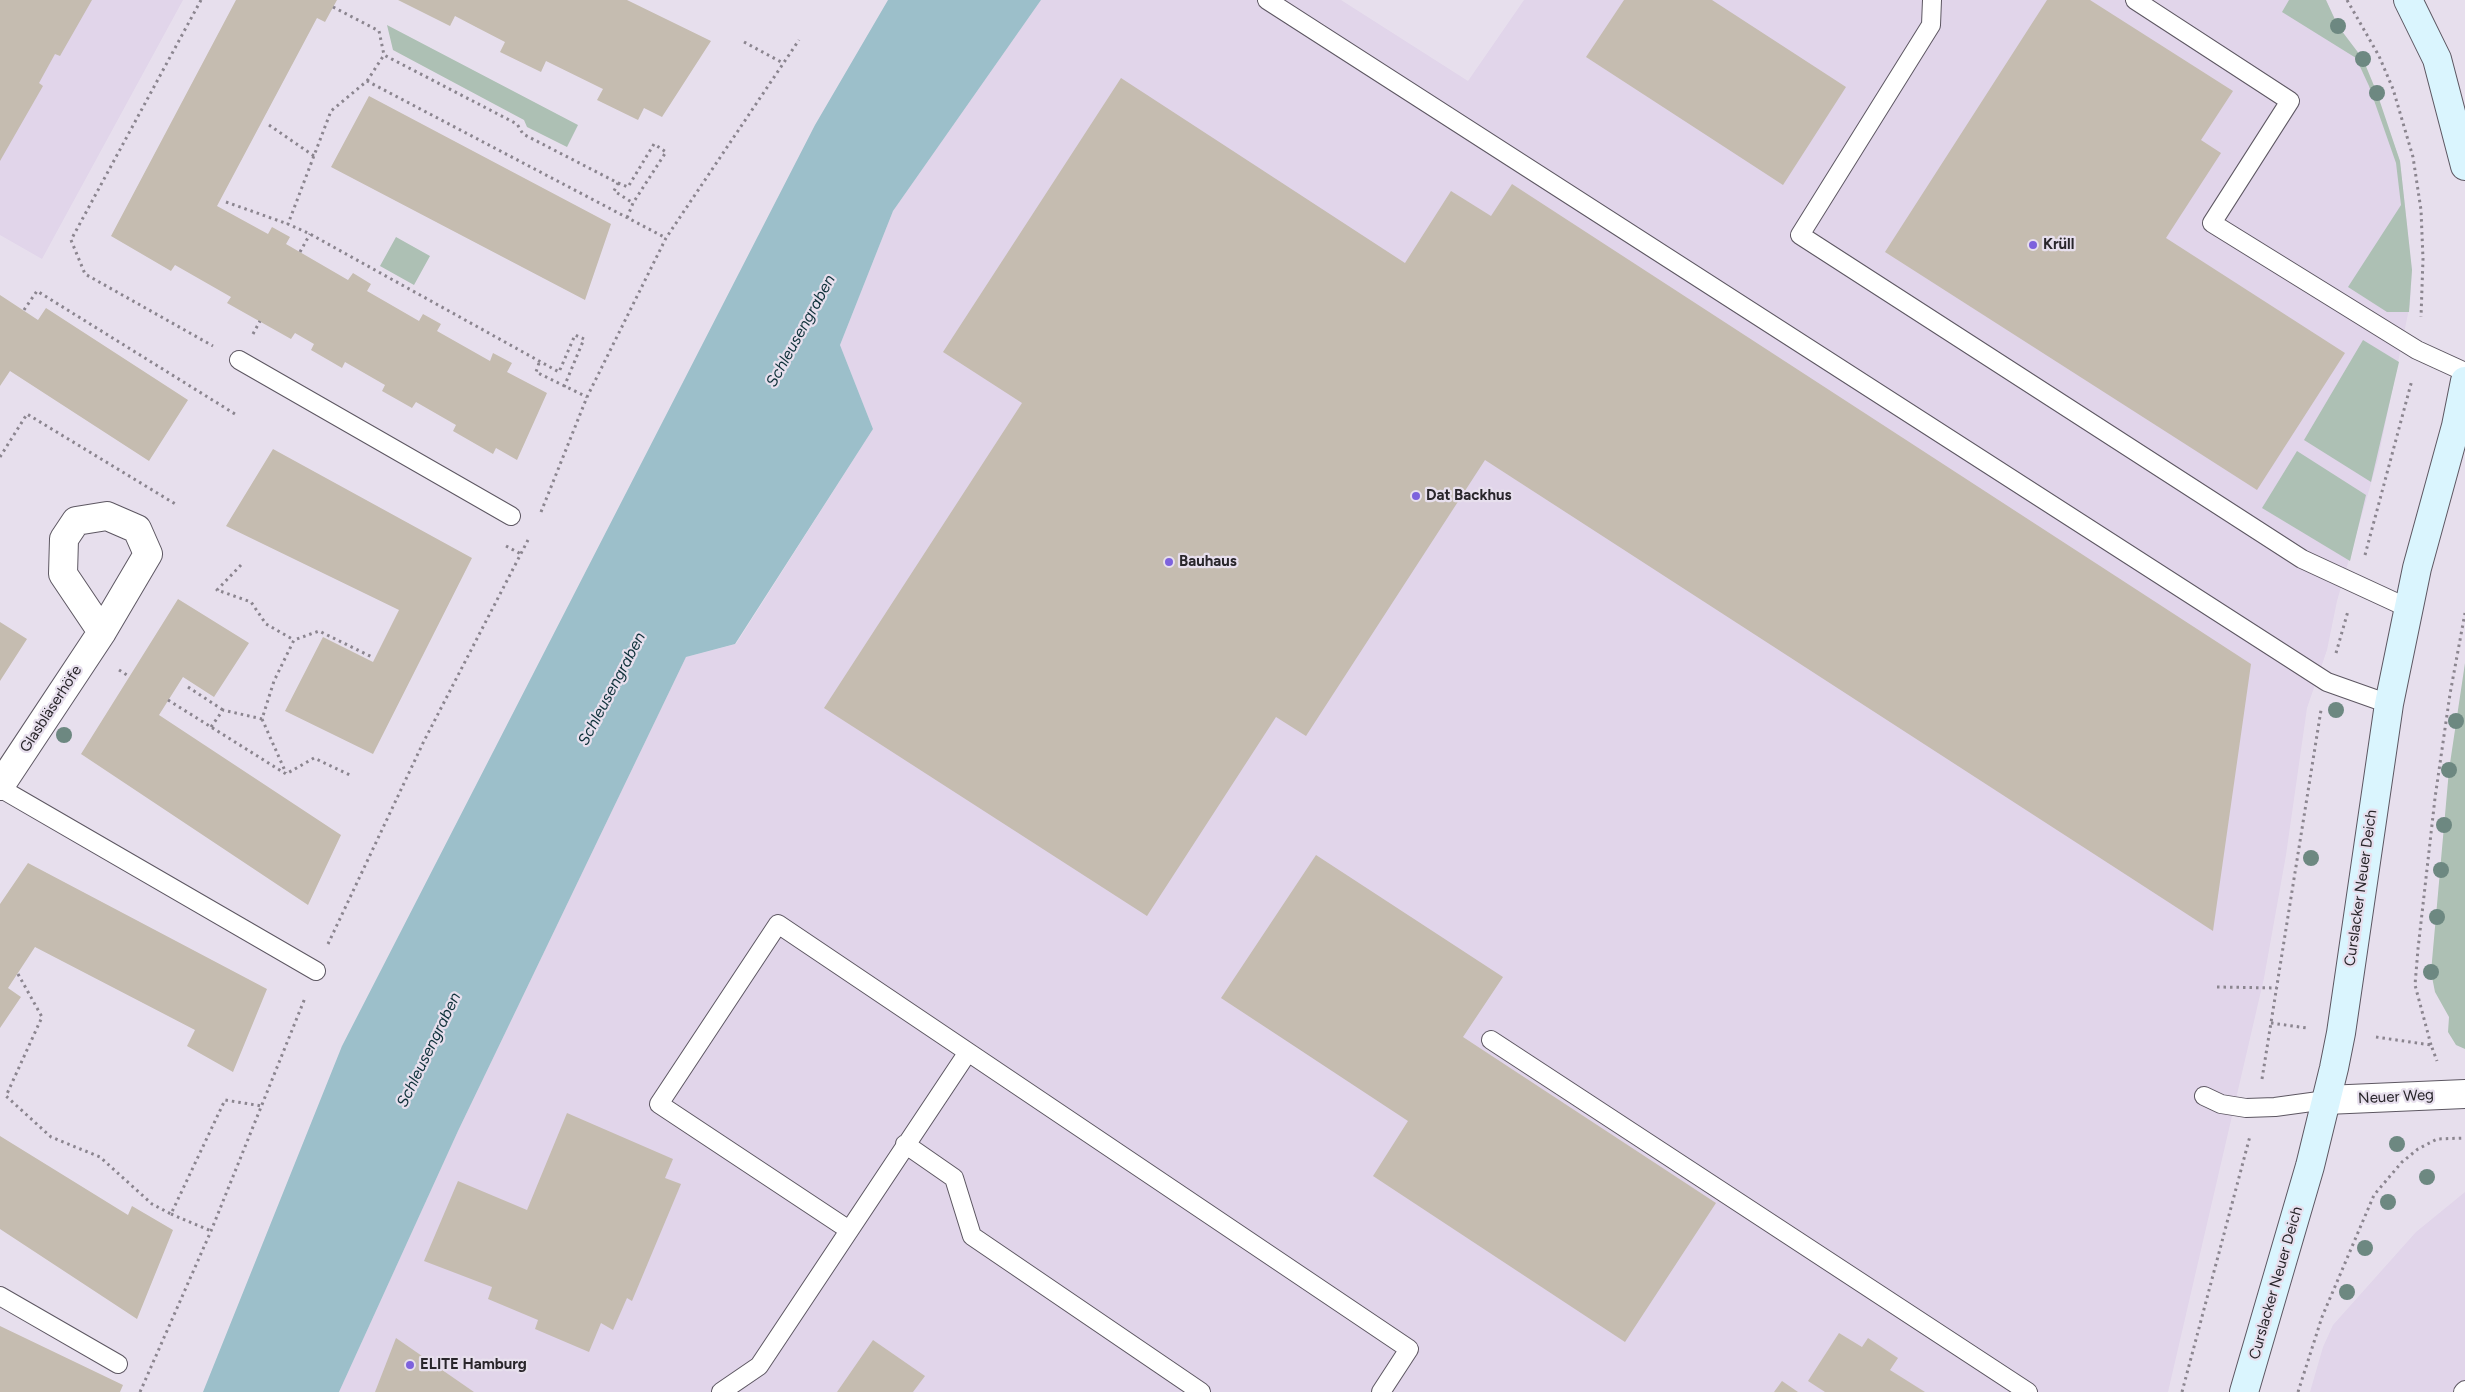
<!DOCTYPE html>
<meta charset="utf-8">
<style>
body{margin:0}
canvas{display:block;background:#e7dfed}
</style>
<canvas width="2465" height="1392"></canvas>
<script>
const context = document.querySelector('canvas').getContext('2d');
context.lineJoin = 'round';
function paint(path, color) { context.fillStyle = color; context.fill(path, 'evenodd'); }
const toPath = rows => new Path2D(rows.map(r => 'M' + r).join(''));
function trace(path, color, width, dash) { context.strokeStyle = color; context.lineWidth = width; context.lineCap = dash ? 'butt' : 'round'; context.setLineDash(dash || []); context.stroke(path); }
function drawText(font, color, halo, rows, align = 'center') {
  context.font = font + ' Figtree,sans-serif'; context.lineWidth = 4.5; context.setLineDash([]); context.textBaseline = 'middle'; context.strokeStyle = halo; context.fillStyle = color; for (const [text, x, y, turn = 0] of rows) {
    context.save(); context.translate(x, y); context.rotate((+turn || 0) * Math.PI / 180); context.textAlign = isNaN(turn) ? turn : align; if (halo) context.strokeText(text, 0, 0); context.fillText(text, 0, 0); context.restore();
  }
}
const built = toPath([
 [0,0,183,0,42,259,0,235],
 [1041,0,1341,0,1468,81,1524,0,2326,0,2338,26,2363,59,2400,161,2412,270,2410,304,2378,459,2337,601,2327,650,2307,708,2286,855,2264,978,2168,1392,339,1392,458,1131,686,657,736,644,873,429,840,345,893,211],
 [2465,1192,2465,1392,2310,1392,2323,1347,2333,1325,2416,1232]
]);
const green = toPath([
 [2289,0,2326,0,2338,26,2363,59,2377,93,2400,161,2412,270,2409,312,2387,312,2348,287,2401,205,2396,163,2369,86,2356,58,2282,12],
 [387,25,578,125,567,147,527,127,524,120,393,50],
 [396,237,430,256,414,285,380,266],
 [2363,340,2399,362,2371,482,2304,440],
 [2297,451,2366,495,2350,561,2262,508],
 [2465,663,2465,1049,2456,1045,2448,1032,2449,1017,2435,992,2431,972,2449,770]
]);
const water = toPath([
 [888,0,1041,0,893,211,840,345,873,429,735,644,686,657,458,1131,339,1392,203,1392,342,1046,815,125]
]);
const building = toPath([
 [0,0,92,0,60,56,55,54,39,83,43,86,0,161],
 [236,0,337,0,325,22,317,18,217,206,268,234,272,227,290,237,286,244,348,280,353,273,371,284,367,291,419,321,423,314,441,324,437,331,490,361,493,353,512,363,507,372,547,393,517,460,496,448,493,454,453,431,456,425,416,402,412,408,382,391,385,385,345,362,342,368,311,350,314,344,295,333,291,339,227,303,231,297,175,265,171,271,111,236],
 [398,0,627,0,711,41,662,117,644,108,638,120,597,100,603,89,546,61,541,72,500,52,505,42,476,27,455,16,450,26],
 [1624,0,1712,0,1846,87,1783,185,1586,57],
 [2047,0,2090,0,2233,91,2201,140,2221,153,2166,238,2345,353,2257,490,1885,252],
 [1121,78,1405,263,1451,191,1491,216,1512,184,2251,664,2213,931,1485,460,1306,736,1276,717,1147,916,824,708,1022,403,943,352],
 [369,96,611,224,585,300,331,167],
 [0,295,38,320,46,308,188,400,149,461,10,371,0,386],
 [273,449,472,558,373,754,285,711,323,637,373,662,399,610,226,526],
 [178,599,249,643,214,697,183,677,159,715,341,835,308,905,81,754],
 [0,622,27,639,0,681],
 [1316,855,1503,977,1463,1037,1716,1203,1625,1342,1373,1176,1408,1121,1221,998],
 [28,863,267,989,233,1072,187,1046,195,1030,35,947,8,988,21,997,0,1028,0,904],
 [567,1113,673,1159,665,1178,681,1184,632,1301,627,1298,613,1330,601,1323,589,1352,535,1329,538,1320,488,1299,492,1287,424,1261,458,1181,527,1210],
 [0,1136,128,1215,132,1206,173,1230,137,1319,0,1229],
 [0,1326,123,1385,120,1392,0,1392],
 [1839,1333,1862,1347,1868,1338,1898,1358,1890,1370,1925,1392,1825,1392,1808,1381],
 [396,1338,474,1392,375,1392],
 [873,1340,925,1376,913,1392,837,1392],
 [1782,1381,1798,1392,1774,1392]
]);
const path = toPath([
 [201,0,71,240,85,274,213,346],
 [2347,0,2379,56,2393,89,2413,157,2421,210,2423,259,2421,317],
 [333,7,379,31,384,55,517,124,523,134,618,183,614,191,633,203],
 [744,42,783,63],
 [367,81,384,55],
 [269,125,314,156],
 [618,183,628,187,654,144,666,152,633,203,627,218],
 [226,202,288,224],
 [300,252,310,234],
 [24,310,37,291,235,414],
 [253,334,260,321],
 [539,363,536,372,587,397],
 [564,387,584,339,575,335,559,372,310,234,288,224,331,111,367,81,666,238],
 [0,457,27,414,177,505],
 [541,512,587,397,666,238,799,40],
 [506,546,521,554],
 [2365,555,2412,380],
 [241,565,217,590,251,602,266,624,294,640],
 [2336,653,2348,611],
 [119,670,130,677],
 [188,687,223,710],
 [168,700,286,774,314,758,352,776],
 [262,719,286,773],
 [211,727,223,710,262,719,274,681,294,640,319,631,372,657],
 [328,944,424,741,528,540],
 [18,974,42,1017,6,1096,51,1137,100,1157,152,1204,171,1214,225,1100,262,1106],
 [2217,987,2277,988],
 [2271,1023,2307,1028],
 [2376,1037,2431,1045,2437,1061],
 [2431,1045,2415,985,2418,949,2435,798,2450,694,2465,613],
 [2262,1079,2321,710],
 [171,1214,211,1231],
 [140,1392,211,1231,305,998],
 [2182,1392,2250,1136],
 [2298,1392,2322,1317,2374,1195,2402,1162,2418,1149,2437,1139,2465,1138]
]);
const lane = toPath([
 [1267,0,2327,682,2389,704],
 [1932,0,1931,25,1800,235,2302,559,2408,608],
 [2135,0,2290,101,2212,223,2417,350,2465,372],
 [239,360,511,516],
 [0,788,316,971],
 [1491,1040,2028,1392],
 [2204,1096,2221,1104,2246,1108,2275,1107,2326,1100],
 [905,1144,954,1178,972,1236,1201,1392],
 [849,1230,659,1104,778,924,968,1052],
 [0,1296,118,1364],
 [721,1392,759,1366,968,1052,1409,1349,1381,1392],
 [2463,1392,2465,1390]
]);
const street = toPath([
 [0,786,102,632,148,554,137,529,107,516,76,521,64,539,63,574,102,632],
 [2326,1100,2465,1094]
]);
const secondary = toPath([
 [2408,0,2437,59,2465,166],
 [2244,1392,2310,1166,2334,1068,2341,1033,2389,704,2417,568,2456,426,2465,381]
]);
const trees = [
 [2338,26],
 [2363,59],
 [2377,93],
 [2336,710],
 [2456,721],
 [64,735],
 [2449,770],
 [2444,825],
 [2311,858],
 [2441,870],
 [2437,917],
 [2431,972],
 [2397,1144],
 [2427,1177],
 [2388,1202],
 [2365,1248],
 [2347,1292]
];
const markers = [
 [2033,245,5,"#7d62dd"],
 [1416,496,5,"#7d62dd"],
 [1169,562,5,"#7d62dd"],
 [410,1365,5,"#7d62dd"]
];
const poiNames = [
 ["Krüll",2043,245],
 ["Dat Backhus",1426,496],
 ["Bauhaus",1179,562],
 ["ELITE Hamburg",420,1365]
];
const streetNames = [
 ["Glasbläserhöfe",51,709,-57],
 ["Curslacker Neuer Deich",2361,888,-82],
 ["Neuer Weg",2396,1097,-3],
 ["Curslacker Neuer Deich",2276,1283,-74]
];
const waterNames = [
 ["Schleusengraben",801,331,-61],
 ["Schleusengraben",612,689,-62],
 ["Schleusengraben",429,1050,-64]
];
paint(built, '#e1d5ea');
paint(green, '#adc0b4');
paint(water, '#9cbfca');
paint(building, '#c5bcb0');
trace(lane, '#5d5762', 20);
trace(street, '#5d5762', 30);
trace(secondary, '#5d5762', 30);
trace(path, '#8b858f', 3, [2.5, 4]);
trace(lane, '#fff', 18);
trace(street, '#fff', 28);
trace(secondary, '#daf5fe', 28);
context.fillStyle = '#6d8881';
for (const [x, y] of trees) { context.beginPath(); context.arc(x, y, 8, 0, 2 * Math.PI); context.fill(); }
for (const [x, y, r, color] of markers) { const dot = new Path2D(); dot.arc(x, y, r, 0, 2 * Math.PI); context.fillStyle = color; context.fill(dot); trace(dot, '#e7dfed', 2); }
drawText('bold 15px', '#29262b', '#e7dfed', poiNames, 'left');
drawText('15px', '#29262b', '#e7dfed', streetNames);
drawText('italic 16px', '#0e3039', '#e7dfed', waterNames);
</script>
